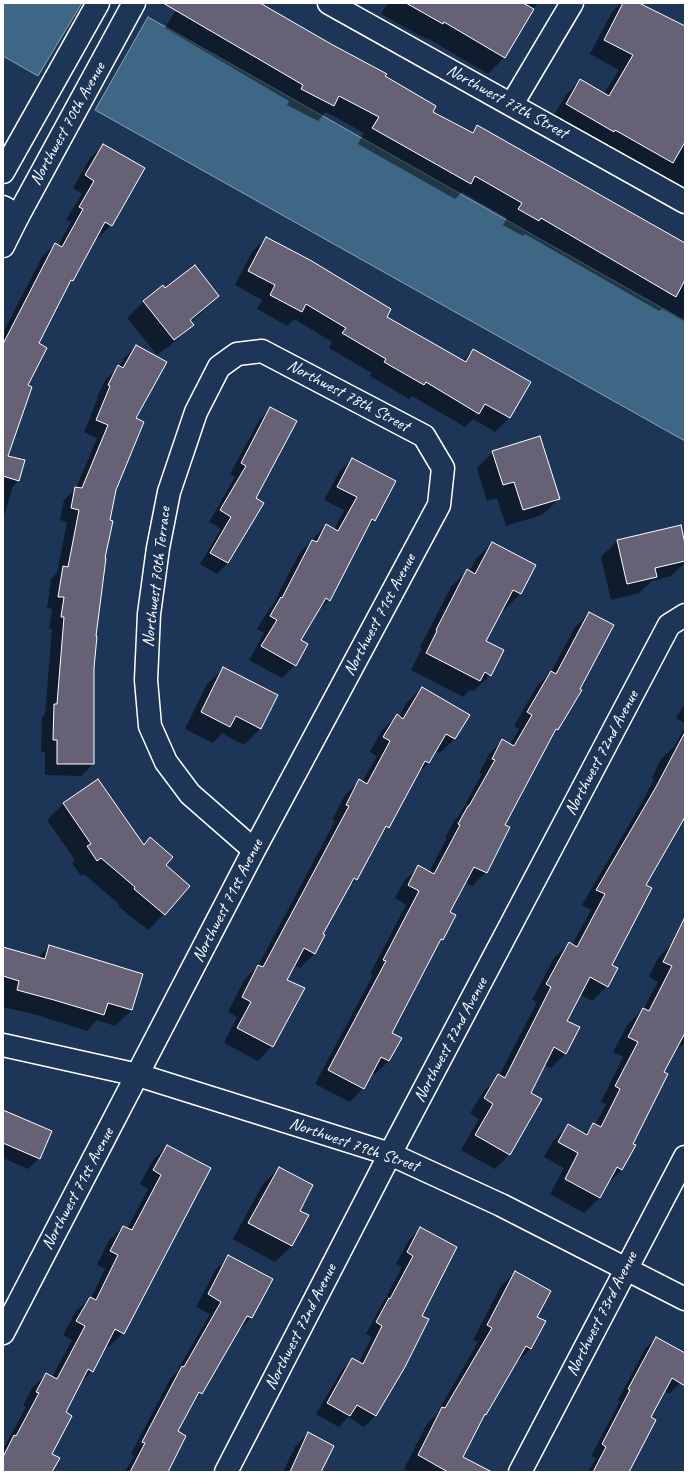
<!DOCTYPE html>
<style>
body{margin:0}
#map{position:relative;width:688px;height:1475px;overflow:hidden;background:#1d3557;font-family:Caveat,sans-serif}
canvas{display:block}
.frame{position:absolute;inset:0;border:4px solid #fff;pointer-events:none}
</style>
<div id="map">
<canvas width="688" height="1475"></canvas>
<div class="frame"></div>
</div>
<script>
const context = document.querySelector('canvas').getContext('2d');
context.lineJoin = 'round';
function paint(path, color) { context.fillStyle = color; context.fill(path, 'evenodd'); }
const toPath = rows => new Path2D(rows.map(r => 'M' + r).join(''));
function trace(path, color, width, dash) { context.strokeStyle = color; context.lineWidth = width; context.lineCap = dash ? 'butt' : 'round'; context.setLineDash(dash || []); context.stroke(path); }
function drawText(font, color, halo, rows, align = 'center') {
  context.font = font + ' Caveat,sans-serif'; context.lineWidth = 3; context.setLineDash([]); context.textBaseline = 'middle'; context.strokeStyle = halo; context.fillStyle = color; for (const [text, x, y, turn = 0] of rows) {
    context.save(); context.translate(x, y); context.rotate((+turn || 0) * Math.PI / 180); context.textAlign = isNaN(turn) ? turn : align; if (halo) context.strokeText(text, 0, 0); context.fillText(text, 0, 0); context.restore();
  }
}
const water = toPath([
 [3,3,82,3,38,76,3,56,3,3],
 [148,17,685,321,685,441,95,110,148,17]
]);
const shadow = toPath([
 [180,3,257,3,384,77,431,112,470,133,477,126,685,244,685,322,662,309,659,311,525,234,523,236,503,225,507,218,462,192,455,199,358,144,364,133,326,112,318,121,287,105,289,101,165,28],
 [388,3,537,3,504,58,488,74,427,38,426,39,381,14],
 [621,3,637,3,685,30,685,193,552,118,566,95,580,80,604,94,619,70,590,54,612,12],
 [103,146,111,225,98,238,96,237,72,281,67,286,38,344,7,457,18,481,13,486,3,520,3,333,42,257,55,244,58,246,71,222,66,220,82,194,73,188,90,158],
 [266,238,386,317,462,361,473,350,529,382,509,418,495,432,473,419,465,427,412,396,409,399,370,376,372,373,329,348,332,342,294,319,287,326,257,309,262,300,235,285,252,252],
 [165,290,218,296,202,312,190,322,192,325,176,341,157,355,127,318,143,302],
 [136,346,134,419,115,490,104,559,94,637,93,764,81,776,45,775,45,752,41,752,42,717,45,714,52,629,49,629,52,609,47,608,51,579,57,573,67,522,60,520,64,500,76,488,97,438,84,432,98,398,97,397,106,379,119,367,124,358],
 [271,408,255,498,228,563,217,574,200,564,221,529,209,522,235,477,230,474,260,419],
 [493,452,559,499,542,515,506,526,497,498,487,501,477,468],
 [352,459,375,520,366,528,329,600,317,612,300,641,295,665,282,678,249,660,264,633,257,629,268,611,272,606,299,554,326,525,334,530,344,510,324,500,339,472],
 [685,536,685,563,671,576,652,581,639,593,611,600,601,557,617,541,683,541],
 [492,543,535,566,520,594,504,610,502,609,485,641,490,675,474,691,470,690,463,697,411,670,422,648,420,647,451,587,467,571,469,572,476,559],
 [589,613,579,689,581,690,557,730,551,737,503,825,486,872,472,886,465,882,448,912,442,939,438,943,391,1033,389,1061,375,1074,372,1072,363,1088,350,1102,315,1084,373,975,370,974,406,905,395,898,405,880,419,866,429,872,447,838,445,838,454,821,458,817,482,774,479,773,489,754,502,741,510,745,519,729,514,726,537,686,551,672,575,627],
 [224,668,277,695,260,729,244,745,222,733,213,743,185,729,207,684],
 [422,688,454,739,440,753,436,751,429,763,415,776,388,827,379,836,356,879,349,886,322,935,315,953,300,968,294,965,286,980,272,1046,258,1061,224,1043,237,1017,228,1012,244,980,258,966,335,821,332,820,345,795,359,781,362,782,377,756,370,752,382,730,397,716,399,717,407,702],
 [685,703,685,723,676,718],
 [685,727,685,815,645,886,610,965,607,986,592,1001,579,994,566,1021,566,1053,551,1068,544,1065,530,1093,510,1154,495,1169,461,1150,479,1119,470,1113,484,1091,499,1076,537,1002,532,1000,554,958,569,944,572,945,591,910,582,905,641,804,654,779,652,778,661,759,674,747],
 [98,781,143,846,188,886,164,914,148,930,118,906,119,904,84,874,81,876,72,863,75,860,47,820,63,804],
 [673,943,685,949,685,1042,680,1047,677,1046,663,1073,631,1144,622,1170,606,1185,600,1198,584,1213,550,1194,564,1168,544,1157,553,1141,568,1126,584,1134,594,1124,595,1125,606,1104,601,1102,623,1057,613,1052,628,1024,644,1008,658,982,649,977,658,958],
 [49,946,142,975,132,1010,115,1026,97,1020,87,1031,37,1015,3,1007,3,948,38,958],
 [3,1114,39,1158,28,1169,3,1158],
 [167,1146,209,1168,123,1333,109,1347,106,1345,92,1371,80,1383,65,1413,51,1455,51,1472,3,1472,3,1448,6,1444,26,1407,23,1406,32,1388,46,1374,52,1377,72,1340,63,1335,76,1311,91,1298,105,1269,97,1265,109,1240,123,1227,127,1229,148,1189,140,1184,153,1160],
 [279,1168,298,1211,308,1216,292,1246,275,1262,233,1239,263,1184],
 [420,1229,420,1316,404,1366,375,1416,364,1427,348,1417,339,1427,316,1414,342,1370,353,1359,359,1362,372,1337,366,1334,402,1267,396,1264,409,1240],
 [229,1257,271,1279,251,1318,239,1330,201,1393,191,1403,177,1432,160,1472,125,1472,134,1456,131,1454,170,1379,176,1373,210,1314,196,1307,216,1269],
 [515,1272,536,1317,544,1322,530,1349,516,1363,485,1414,481,1418,461,1458,464,1472,409,1472,404,1469,428,1422,436,1415,478,1342,473,1340,501,1286],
 [656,1338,685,1354,685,1373,680,1383,669,1394,664,1391,650,1417,628,1472,588,1472,596,1458,591,1456,620,1401,618,1400,645,1349],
 [308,1434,321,1470,324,1472,283,1472,295,1447]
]);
const building = toPath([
 [163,3,260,3,331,44,387,74,385,76,436,106,433,112,473,133,477,125,685,243,685,280,676,297,541,218,539,221,518,209,522,203,475,176,471,184,372,128,379,117,339,96,334,106,301,89,303,85,163,3],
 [406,3,523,3,534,9,505,58,444,22,443,24,406,3],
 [623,3,639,3,685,26,685,142,673,163,615,130,614,132,566,104,580,79,609,96,633,55,604,40,623,3],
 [103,144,145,168,112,226,105,222,73,281,71,280,39,343,47,348,28,385,32,387,8,456,25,460,19,481,3,476,3,344,55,243,62,247,83,209,79,207,94,181,85,175,103,144],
 [266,237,310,260,391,309,387,317,466,362,473,349,531,382,510,418,485,404,479,414,426,382,424,385,384,362,386,359,342,333,346,328,306,304,302,312,270,295,275,285,248,271,266,237],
 [195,265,219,296,190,320,194,325,174,340,143,301,163,285,165,288,195,265],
 [136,345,167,362,136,418,144,422,116,490,110,520,113,521,105,558,106,558,96,636,97,636,94,668,94,764,57,764,57,740,53,740,54,704,57,704,64,617,61,617,64,597,58,597,63,566,68,567,79,510,71,508,75,487,82,488,108,425,96,420,110,386,108,385,118,365,123,368,136,345],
 [270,407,297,421,256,498,264,503,228,563,210,553,231,517,220,510,246,466,241,463,270,407],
 [540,436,560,499,523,510,514,482,503,485,492,451,540,436],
 [352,458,396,481,375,521,372,519,330,601,326,598,301,640,308,644,296,666,261,646,277,620,270,616,281,597,282,598,312,540,317,542,326,524,338,531,357,497,337,487,352,458],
 [681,525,685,544,685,561,655,568,657,577,627,584,617,540,681,525],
 [492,542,536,565,521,594,513,590,486,641,504,650,491,676,485,672,480,681,426,653,437,631,436,630,467,569,475,574,492,542],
 [589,612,614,625,580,689,582,690,558,730,556,729,505,825,510,827,487,873,474,867,450,912,456,915,443,940,441,939,392,1033,402,1038,389,1061,381,1057,364,1089,328,1070,386,961,383,960,419,891,408,885,418,865,434,874,460,825,458,824,468,806,469,806,495,760,492,759,502,739,514,746,532,715,527,712,551,671,556,674,589,612],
 [223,667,278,695,261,729,236,716,230,727,201,712,223,667],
 [422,687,470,715,455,739,446,734,429,763,425,761,389,828,386,826,357,880,354,878,323,934,325,935,315,954,304,948,287,980,305,988,273,1047,237,1028,251,1002,242,997,258,965,263,967,349,806,346,805,359,779,367,784,390,741,383,737,397,714,403,719,422,687],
 [685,732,685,817,646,885,652,888,612,965,618,968,608,987,590,977,567,1021,580,1027,566,1054,554,1047,531,1093,542,1099,510,1155,475,1135,493,1104,484,1098,498,1074,505,1078,551,987,546,984,569,942,577,947,605,894,596,890,656,787,685,732],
 [98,779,144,845,150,837,173,857,166,865,190,886,165,915,134,889,135,887,101,858,97,861,87,846,91,844,63,803,98,779],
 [685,917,685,1033,664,1072,668,1074,633,1144,636,1145,622,1170,617,1167,600,1198,565,1179,578,1153,558,1142,568,1124,587,1135,593,1123,601,1127,620,1089,615,1086,638,1042,628,1037,643,1008,649,1011,672,966,663,962,685,917],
 [49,945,143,974,132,1010,108,1003,104,1015,54,1000,17,990,19,981,3,976,3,947,45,959,49,945],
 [3,1110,52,1131,40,1159,3,1143,3,1110],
 [167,1145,211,1168,124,1334,115,1329,93,1372,88,1369,66,1412,72,1416,52,1454,60,1458,52,1472,3,1472,3,1457,14,1435,16,1436,39,1393,36,1392,46,1373,57,1379,85,1326,76,1321,90,1297,96,1300,118,1255,110,1251,123,1226,132,1230,161,1175,153,1170,167,1145],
 [279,1167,313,1185,300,1211,309,1215,292,1246,248,1223,279,1167],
 [420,1227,457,1247,422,1316,429,1319,405,1367,376,1416,357,1405,350,1416,327,1403,352,1358,363,1364,382,1326,376,1322,389,1298,390,1299,413,1256,407,1252,420,1227],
 [228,1255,273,1279,252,1318,247,1316,202,1394,199,1392,178,1431,186,1436,168,1472,130,1472,145,1443,142,1442,182,1366,184,1367,221,1302,208,1294,228,1255],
 [515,1271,551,1291,537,1317,546,1321,531,1349,526,1346,486,1415,485,1414,463,1457,492,1472,448,1472,418,1455,442,1407,445,1408,492,1328,487,1325,515,1271],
 [656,1337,685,1353,685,1386,672,1378,651,1417,656,1420,629,1472,593,1472,606,1447,602,1444,630,1390,628,1389,656,1337],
 [308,1432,334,1446,321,1472,290,1472,308,1432]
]);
const street = toPath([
 [329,3,685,202],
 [512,104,572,3],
 [3,207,18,216],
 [3,1045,138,1075,390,1154,501,1205,685,1299],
 [3,1333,254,850,439,505,443,468,424,436,262,351,237,354,219,367,196,412,169,492,158,548,149,614,146,680,150,726,166,762,190,794,254,850],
 [226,1472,390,1154,669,625,685,615],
 [520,1472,685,1157]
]);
const secondary = toPath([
 [3,172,98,3],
 [3,246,18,216,134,3]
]);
const streetNames = [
 ["Northwest 77th Street",507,102,29],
 ["Northwest 70th Avenue",68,124,-61],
 ["Northwest 78th Street",348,396,28],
 ["Northwest 70th Terrace",157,577,-83],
 ["Northwest 71st Avenue",380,615,-62],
 ["Northwest 72nd Avenue",602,753,-62],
 ["Northwest 71st Avenue",228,901,-63],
 ["Northwest 72nd Avenue",451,1040,-62],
 ["Northwest 79th Street",354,1145,19],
 ["Northwest 71st Avenue",78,1189,-62],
 ["Northwest 73rd Avenue",602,1314,-63],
 ["Northwest 72nd Avenue",301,1327,-63]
];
paint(water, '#3d6784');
trace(water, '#8ba4b5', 1);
paint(shadow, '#0007');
paint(building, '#666175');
trace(building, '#fff', 1);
trace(street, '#fff', 25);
trace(secondary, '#fff', 25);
trace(street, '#1d3557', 22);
trace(secondary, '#1d3557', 22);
drawText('17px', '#fff', '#1d3557', streetNames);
</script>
